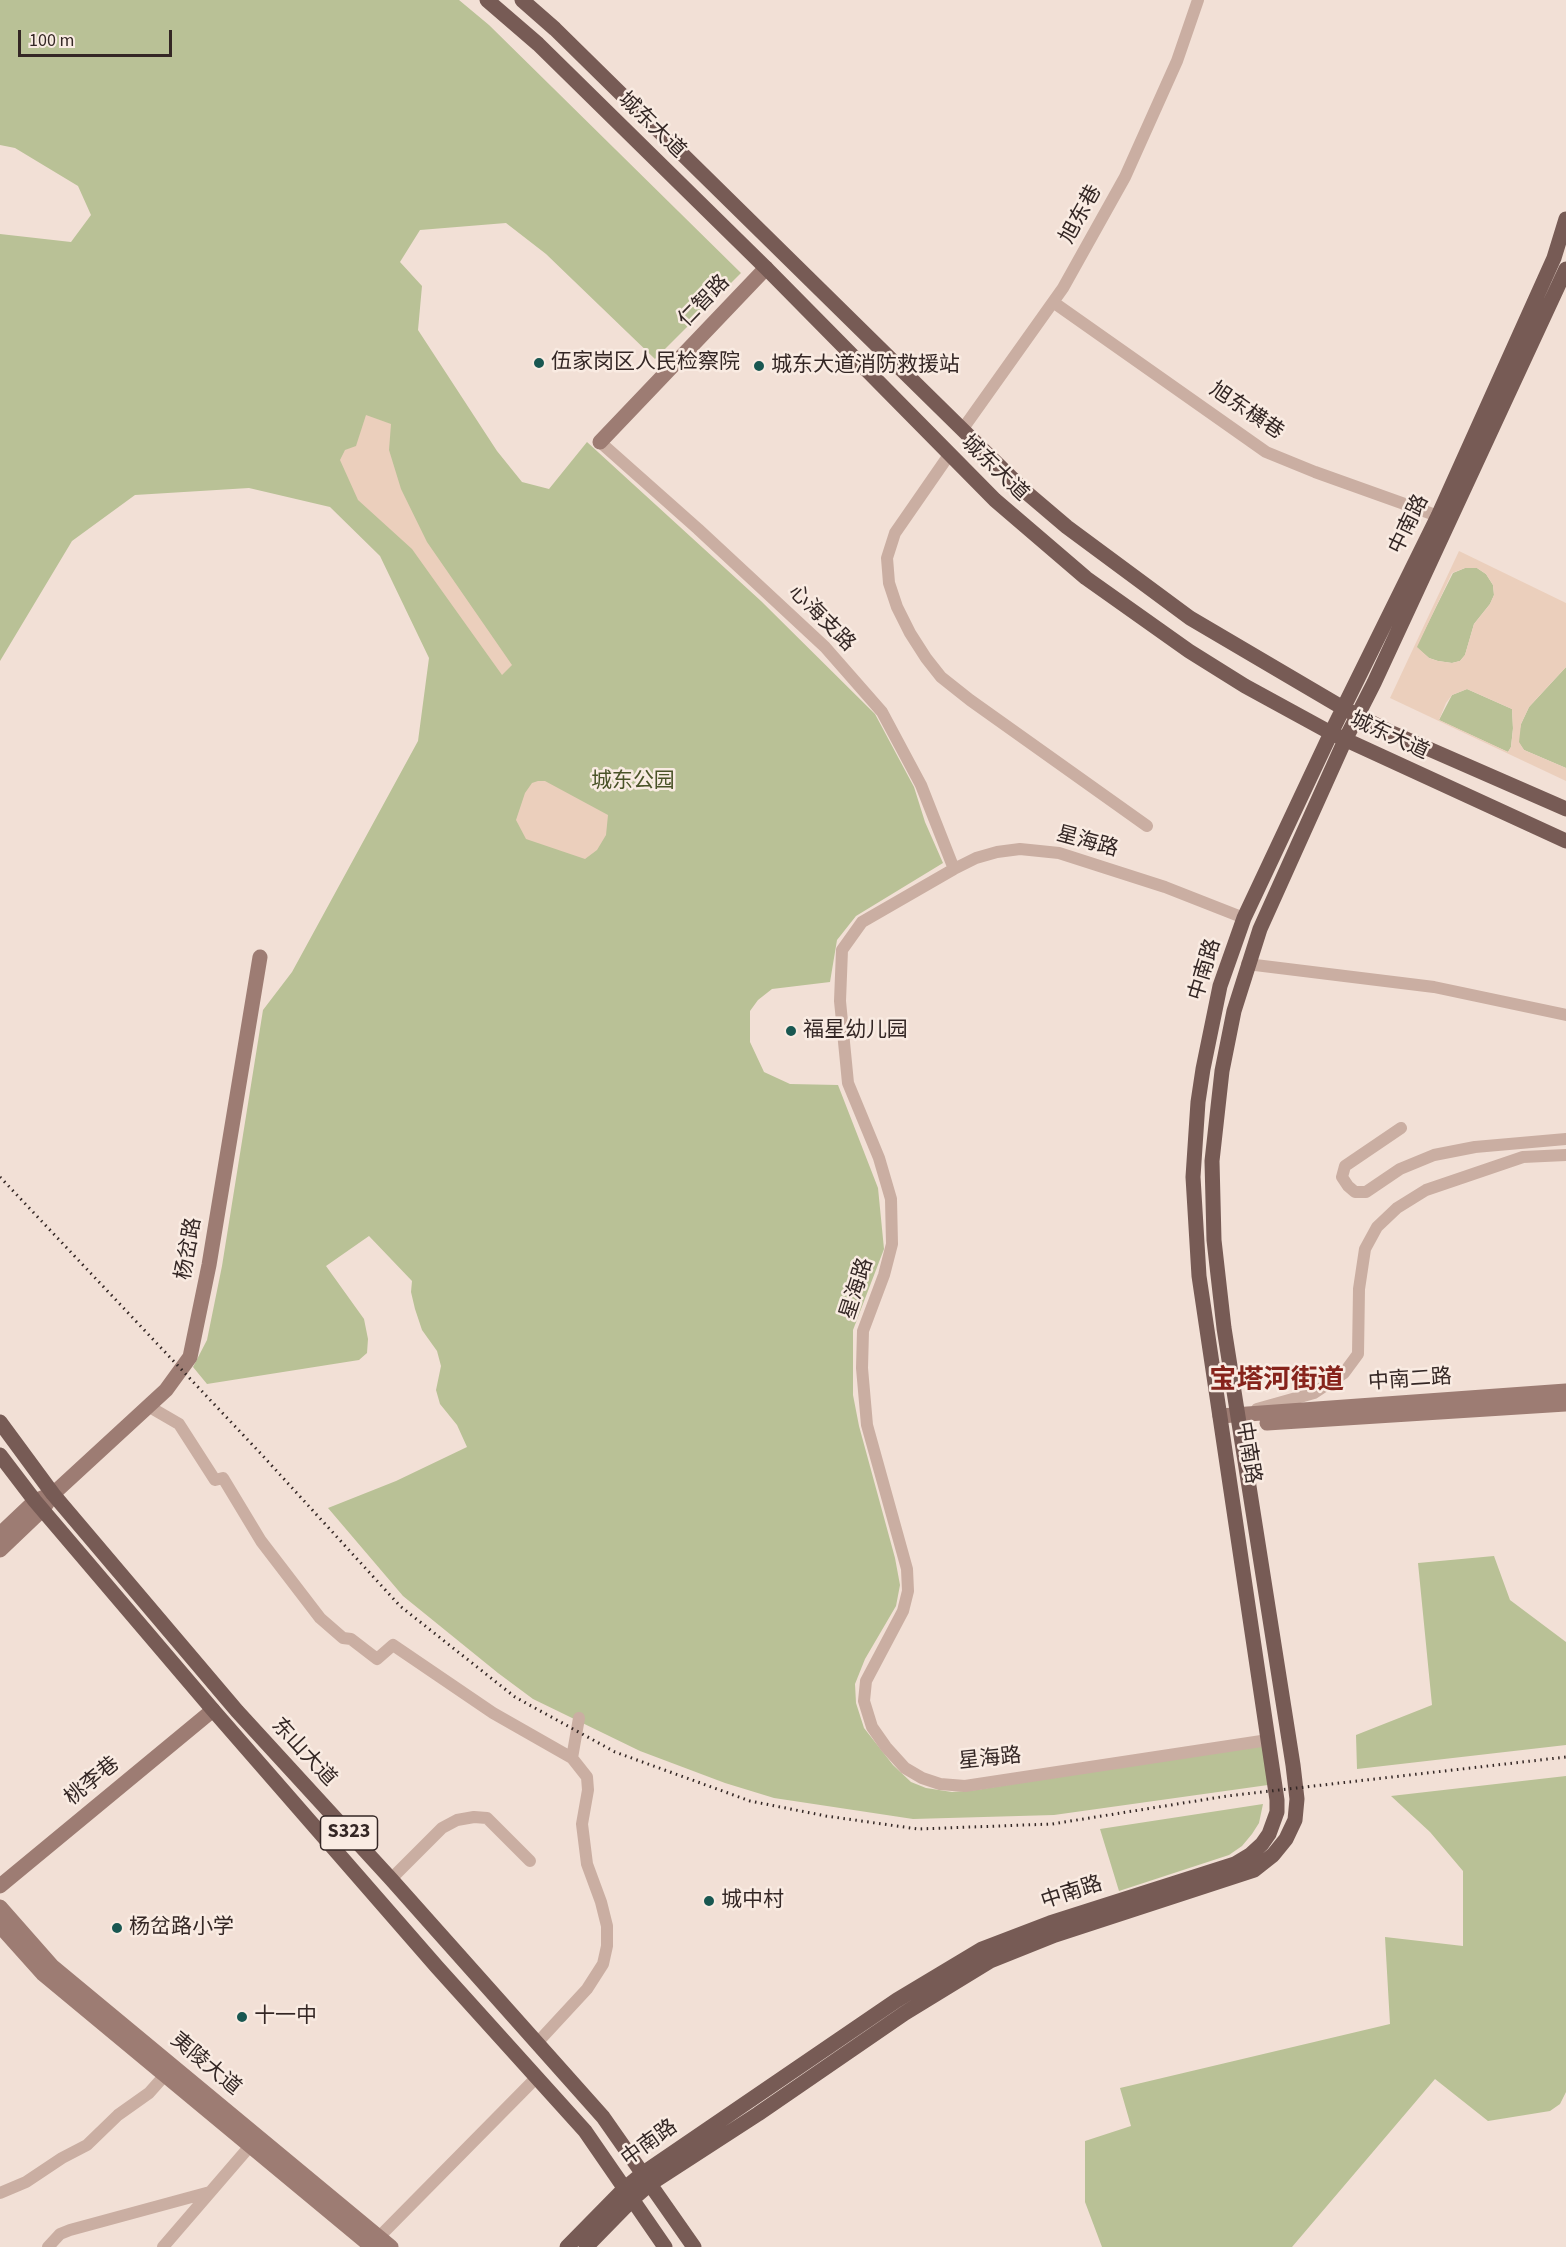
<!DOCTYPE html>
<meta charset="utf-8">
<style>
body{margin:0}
#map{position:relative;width:1566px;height:2247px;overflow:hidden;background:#f2e0d6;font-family:"Source Sans 3",sans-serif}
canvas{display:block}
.scale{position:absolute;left:18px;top:30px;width:154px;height:27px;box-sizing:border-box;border:3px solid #342725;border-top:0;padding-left:8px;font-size:18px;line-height:21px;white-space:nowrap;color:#342725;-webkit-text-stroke:4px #f9ebe2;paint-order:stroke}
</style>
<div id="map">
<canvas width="1566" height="2247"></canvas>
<div class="scale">100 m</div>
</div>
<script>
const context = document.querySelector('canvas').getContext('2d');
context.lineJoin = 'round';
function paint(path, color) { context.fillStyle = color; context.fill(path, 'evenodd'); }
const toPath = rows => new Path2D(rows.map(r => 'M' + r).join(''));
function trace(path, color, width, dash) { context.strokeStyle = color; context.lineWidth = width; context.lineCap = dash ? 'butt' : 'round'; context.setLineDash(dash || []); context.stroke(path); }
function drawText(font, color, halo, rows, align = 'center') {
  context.font = font + ' "Source Sans 3","Noto Sans SC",sans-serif'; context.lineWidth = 5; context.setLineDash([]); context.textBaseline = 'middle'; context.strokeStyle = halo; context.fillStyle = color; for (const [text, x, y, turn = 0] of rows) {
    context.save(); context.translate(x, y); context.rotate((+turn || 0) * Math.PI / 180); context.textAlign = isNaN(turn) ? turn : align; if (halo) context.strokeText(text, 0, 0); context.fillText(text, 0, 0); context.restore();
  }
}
const green = toPath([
 [0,0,459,0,489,25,741,273,655,359,546,254,506,223,420,230,400,262,422,286,418,330,497,451,522,482,549,489,587,442,761,601,875,714,914,787,925,822,943,863,856,916,837,940,830,982,772,989,758,1000,750,1011,750,1042,764,1072,790,1084,838,1085,878,1188,884,1249,853,1330,853,1395,859,1426,895,1558,900,1585,896,1606,865,1659,855,1684,856,1703,864,1728,893,1765,911,1782,926,1788,952,1792,976,1790,1262,1744,1268,1785,1054,1815,913,1819,774,1798,725,1783,640,1751,533,1699,498,1673,403,1596,328,1508,396,1481,467,1447,457,1425,440,1404,436,1390,441,1366,437,1351,422,1330,415,1309,411,1292,412,1281,369,1236,326,1266,364,1319,368,1339,367,1353,359,1360,207,1384,193,1367,207,1340,222,1266,263,1010,292,972,418,741,429,658,380,556,330,507,249,488,135,495,72,541,0,661,0,234,71,242,91,215,78,186,15,148,0,145],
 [1465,568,1477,568,1486,574,1493,585,1494,595,1490,604,1474,624,1465,655,1460,661,1452,663,1438,661,1429,658,1416,647,1453,573],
 [1566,667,1566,768,1524,750,1519,743,1519,733,1521,724,1529,707],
 [1467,689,1512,709,1513,728,1511,747,1508,752,1439,720,1452,695],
 [1494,1556,1510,1600,1566,1642,1566,1745,1357,1769,1356,1735,1432,1705,1418,1563],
 [1566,1776,1566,2092,1560,2104,1550,2111,1488,2121,1435,2079,1292,2247,1102,2247,1085,2202,1085,2141,1131,2126,1120,2088,1390,2024,1385,1937,1463,1946,1463,1871,1430,1832,1391,1796],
 [1263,1804,1259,1823,1252,1834,1242,1846,1229,1855,1119,1891,1100,1829]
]);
const plaza = toPath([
 [366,415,391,424,389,450,401,489,427,542,512,665,502,675,412,549,358,500,340,460,345,450,356,446],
 [1459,551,1566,603,1566,667,1529,707,1521,724,1519,742,1524,750,1566,768,1566,781,1390,698],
 [1465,568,1477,568,1486,574,1493,585,1494,595,1490,604,1474,624,1465,655,1460,661,1452,663,1438,661,1429,658,1417,647,1452,573],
 [1467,689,1512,709,1513,729,1511,747,1508,752,1439,720,1446,703,1452,695],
 [538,781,545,781,608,815,606,835,597,850,585,859,526,839,516,820,525,793,532,783]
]);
const street = toPath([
 [1053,302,1266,452,1315,472,1438,516],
 [962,430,1063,288,1125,177,1177,61,1198,0],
 [600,442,698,529,825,647,882,712,921,785,954,869],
 [949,455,895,533,887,558,889,583,897,607,910,633,926,658,941,677,970,700,1147,826],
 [1244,918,1165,887,1059,853,1020,849,997,852,976,858,954,869,862,922,842,950,840,1001,848,1083,879,1158,891,1199,892,1244,884,1275,863,1331,862,1368,867,1425,907,1569,908,1591,903,1611,866,1681,864,1701,872,1727,886,1747,905,1768,922,1778,940,1784,965,1786,1268,1740],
 [1247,964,1434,987,1566,1015],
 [1401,1128,1345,1166,1342,1177,1348,1186,1355,1192,1366,1192,1400,1169,1434,1155,1475,1147,1566,1139],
 [148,1406,179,1424,215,1480,223,1478,261,1541,320,1618,343,1638,351,1639,377,1659,393,1645,493,1713,572,1758,587,1777,588,1790,582,1824,587,1864,601,1902,607,1926,607,1946,603,1964,587,1989,537,2043],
 [1257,1409,1314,1393,1344,1373,1358,1354,1359,1289,1365,1249,1377,1227,1397,1208,1426,1190,1523,1157,1566,1155],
 [572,1758,579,1718],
 [391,1879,442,1828,457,1820,474,1817,487,1818,530,1861],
 [0,2193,26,2182,62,2158,87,2145,118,2115,149,2093,165,2075],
 [379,2237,537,2077],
 [48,2247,60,2234,70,2230,210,2192],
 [163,2247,250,2146]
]);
const secondary = toPath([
 [600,442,766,268],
 [1220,1416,1566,1391],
 [1267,1423,1566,1404],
 [0,1534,35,1501,47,1496],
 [0,1550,43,1509,53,1494,166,1390,190,1357,209,1265,260,957],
 [0,1886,213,1710],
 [0,1907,52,1966,391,2247],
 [0,1926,43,1974,372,2247]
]);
const primary = toPath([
 [487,0,538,44,766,268,995,500,1086,578,1189,651,1245,686,1331,733,1566,841],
 [522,0,555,29,1027,493,1067,527,1190,618,1343,708,1390,732,1566,809],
 [0,1422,53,1494,237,1711,391,1879,603,2117,694,2247],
 [0,1455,35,1501,213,1710,437,1967,585,2131,665,2247],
 [567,2247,625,2188,642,2174,897,2000,982,1949,1050,1923,1235,1864,1250,1855,1262,1844,1269,1834,1277,1812,1277,1800,1199,1276,1193,1177,1198,1102,1203,1069,1220,986,1244,918,1331,733,1438,516,1554,258,1566,219],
 [586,2247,633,2199,650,2184,758,2114,905,2013,990,1961,1055,1935,1254,1870,1273,1855,1286,1839,1295,1820,1297,1799,1293,1765,1224,1328,1214,1240,1212,1161,1222,1071,1234,1011,1260,929,1345,740,1374,683,1566,269]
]);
const rail = toPath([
 [0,1177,263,1456,400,1606,515,1697,615,1752,750,1801,826,1816,918,1829,1052,1824,1227,1796,1566,1757]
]);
const markers = [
 [539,363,6,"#195751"],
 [759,366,6,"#195751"],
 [791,1031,6,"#195751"],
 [709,1901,6,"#195751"],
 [117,1928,6,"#195751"],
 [242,2017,6,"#195751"]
];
const shields = [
 [349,1833,57]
];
const shieldNames = [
 ["S323",349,1833]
];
const streetNames = [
 ["城东大道",651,126,44],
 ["旭东巷",1082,215,-61],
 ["仁智路",705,302,-46],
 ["旭东横巷",1246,412,34],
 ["城东大道",994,469,44],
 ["中南路",1410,525,-64],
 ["心海支路",821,619,45],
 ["城东大道",1389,737,25],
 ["星海路",1087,843,15],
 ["中南路",1206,970,-73],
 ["杨岔路",190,1249,-80],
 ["星海路",858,1289,-72],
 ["中南二路",1410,1381,-4],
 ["中南路",1247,1453,81],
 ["东山大道",303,1753,47],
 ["星海路",990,1760,-6],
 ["桃李巷",93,1782,-39],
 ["中南路",1072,1894,-18],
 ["夷陵大道",205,2065,40],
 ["中南路",650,2144,-36]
];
const poiNames = [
 ["伍家岗区人民检察院",551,363],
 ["城东大道消防救援站",771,366],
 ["福星幼儿园",803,1031],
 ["城中村",721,1901],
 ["杨岔路小学",129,1928],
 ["十一中",254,2017]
];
const parkNames = [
 ["城东公园",633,782]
];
const districtNames = [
 ["宝塔河街道",1277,1382]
];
paint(green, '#b9c196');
paint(plaza, '#ebcfbc');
trace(street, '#caaea2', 12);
trace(secondary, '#9d7c73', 15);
trace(primary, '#775b55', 15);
trace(rail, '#342725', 3, [1.5, 4.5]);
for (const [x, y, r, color] of markers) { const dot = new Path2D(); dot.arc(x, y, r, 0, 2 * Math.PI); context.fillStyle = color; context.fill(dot); trace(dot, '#f9ebe2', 2); }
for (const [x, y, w] of shields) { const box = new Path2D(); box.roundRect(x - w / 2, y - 17, w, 34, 4.5); context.fillStyle = '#f9ebe2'; context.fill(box); trace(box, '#342725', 1.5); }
drawText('bold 20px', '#342725', null, shieldNames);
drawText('21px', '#342725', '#f9ebe2', streetNames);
drawText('21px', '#342725', '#f9ebe2', poiNames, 'left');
drawText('21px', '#4a5328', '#f9ebe2', parkNames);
drawText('bold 27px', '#86231b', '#f9ebe2', districtNames);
</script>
